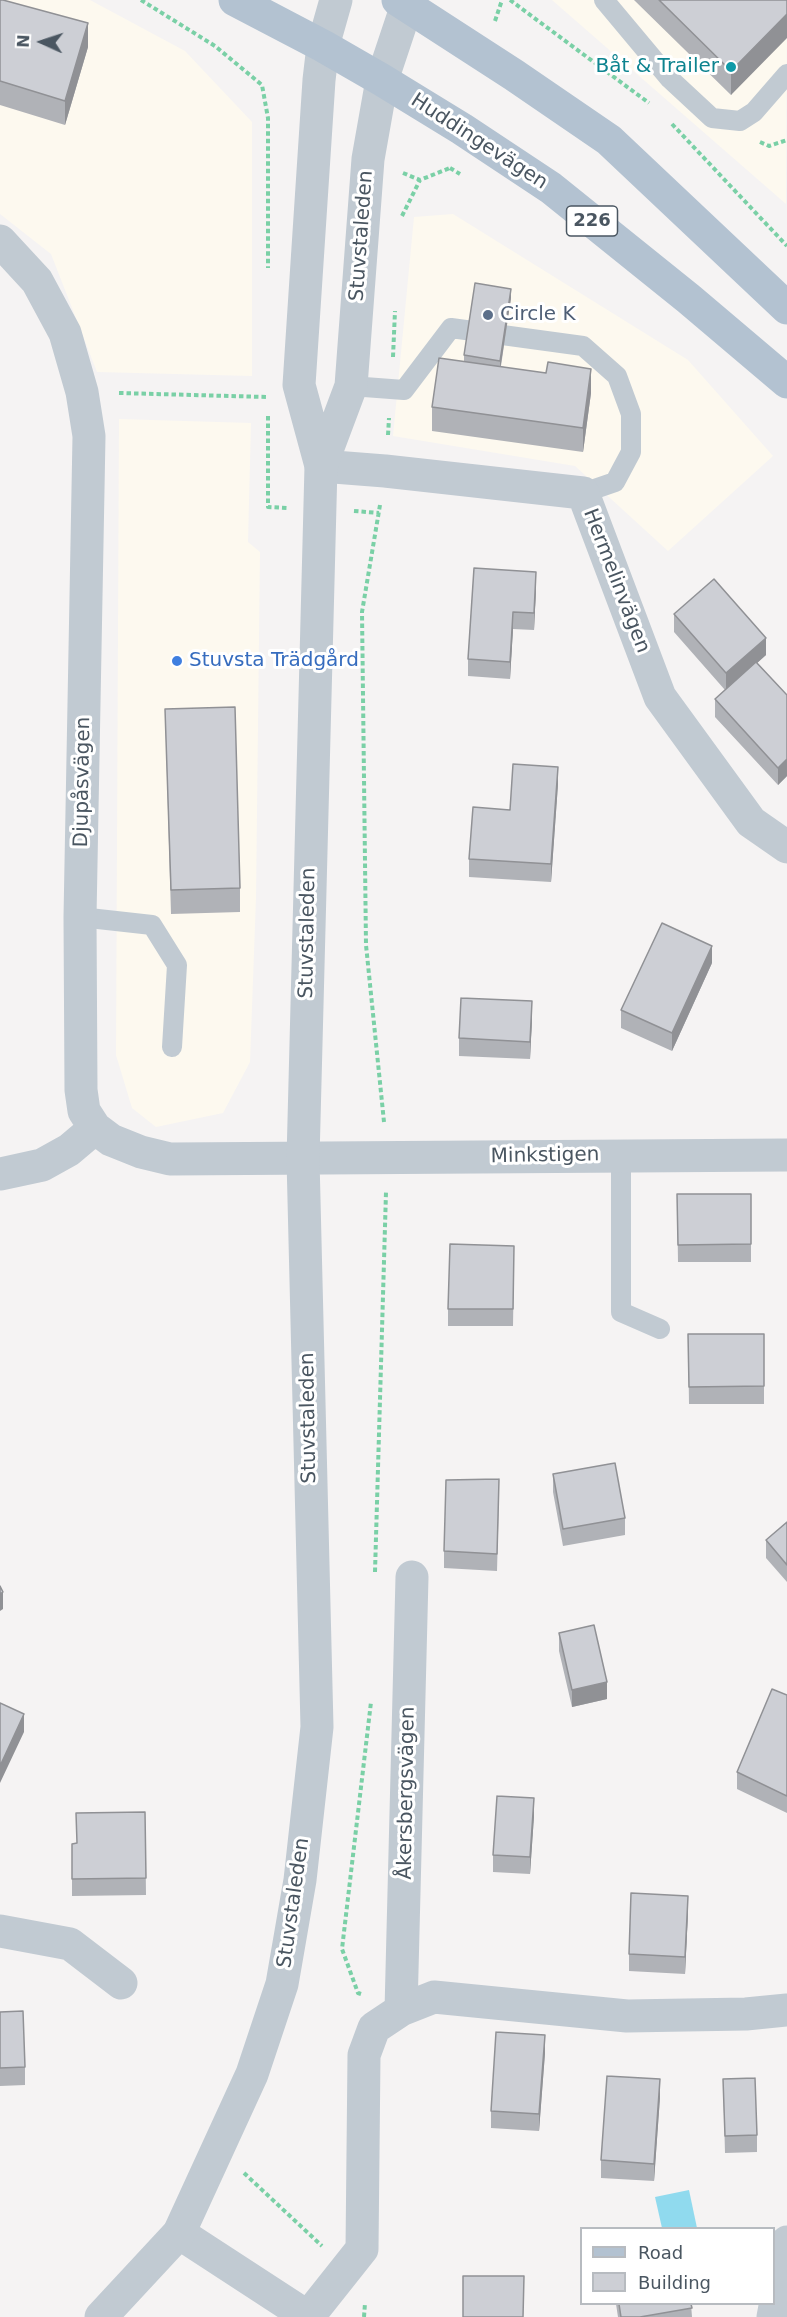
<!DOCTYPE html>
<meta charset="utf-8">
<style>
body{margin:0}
#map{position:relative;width:787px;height:2317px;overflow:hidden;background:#f5f3f3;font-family:"DejaVu Sans",sans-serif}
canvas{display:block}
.legend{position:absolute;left:580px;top:2227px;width:195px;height:78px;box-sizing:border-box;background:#fff;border:2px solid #b7bbc0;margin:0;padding:8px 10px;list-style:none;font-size:18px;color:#4a5661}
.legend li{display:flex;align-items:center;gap:12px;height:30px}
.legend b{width:30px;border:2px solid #b7bbc0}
.north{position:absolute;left:12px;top:12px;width:60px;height:60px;-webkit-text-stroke:4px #fff;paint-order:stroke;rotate:273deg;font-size:16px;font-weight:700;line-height:24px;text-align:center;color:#4a5661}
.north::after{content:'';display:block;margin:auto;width:21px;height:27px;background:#4a5661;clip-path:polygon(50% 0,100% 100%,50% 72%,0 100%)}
</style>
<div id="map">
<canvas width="787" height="2317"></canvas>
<ul class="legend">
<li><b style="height:8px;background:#b3c2d1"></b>Road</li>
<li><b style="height:16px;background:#cdcfd5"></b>Building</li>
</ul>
<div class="north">N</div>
</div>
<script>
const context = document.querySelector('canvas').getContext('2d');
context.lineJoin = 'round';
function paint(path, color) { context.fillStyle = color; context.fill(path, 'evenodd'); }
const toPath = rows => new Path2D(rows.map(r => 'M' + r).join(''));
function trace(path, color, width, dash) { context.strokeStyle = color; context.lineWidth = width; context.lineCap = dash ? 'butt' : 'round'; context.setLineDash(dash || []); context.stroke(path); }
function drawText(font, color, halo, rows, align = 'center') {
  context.font = font + ' "DejaVu Sans",sans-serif'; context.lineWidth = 6; context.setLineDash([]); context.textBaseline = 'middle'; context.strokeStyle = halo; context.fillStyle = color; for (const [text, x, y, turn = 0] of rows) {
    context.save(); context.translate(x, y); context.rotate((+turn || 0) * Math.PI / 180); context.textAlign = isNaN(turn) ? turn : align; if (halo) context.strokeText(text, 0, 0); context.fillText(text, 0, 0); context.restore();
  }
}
const commercial = toPath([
 [0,0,90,0,185,51,252,122,252,376,97,372,51,254,0,214],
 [552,0,787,0,786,204],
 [453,214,688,360,773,456,668,551,575,466,393,436,414,217],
 [119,419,251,423,248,542,260,552,256,898,250,1062,223,1113,156,1127,132,1108,116,1055]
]);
const water = toPath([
 [689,2190,697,2228,662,2228,655,2197]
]);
const path = toPath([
 [141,0,215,46,262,85,268,118,268,268],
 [510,0,649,103],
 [495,21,502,0],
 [672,124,787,246],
 [760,142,769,146,787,140],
 [450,168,460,174],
 [403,173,420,180,450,168],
 [402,216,420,180],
 [393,357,395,311],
 [119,393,267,397],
 [268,416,268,507,287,508],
 [388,435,389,418],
 [380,505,362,612,366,945,384,1122],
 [354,511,379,513],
 [375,1572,386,1192],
 [361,1994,358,1993,342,1949,371,1702],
 [244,2173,322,2246],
 [364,2317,365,2303]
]);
const service = toPath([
 [604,0,670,79,712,118,740,121,754,112,787,74],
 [351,386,404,390,451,328,583,346,617,376,631,414,631,452,615,482,583,493],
 [80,917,152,925,177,965,172,1047],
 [621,1155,621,1312,660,1329]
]);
const minor = toPath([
 [0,241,37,281,65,333,82,392,89,436,80,917,81,1090,84,1111,95,1128,111,1140,141,1152,170,1159,787,1155],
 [321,466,385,471,583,493,660,697,751,822,787,847],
 [0,1174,42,1165,69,1150,95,1128],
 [0,1931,70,1944,121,1983],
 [401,2010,412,1577],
 [179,2233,308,2317],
 [308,2317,362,2249,364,2055,374,2028,401,2010,434,1997,627,2016,746,2014,787,2010],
 [773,2317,787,2242]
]);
const tertiary = toPath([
 [321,466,351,386,368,159,382,80,407,5],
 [101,2317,179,2233,252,2074,282,1984,300,1880,317,1727,303,1159,321,466,299,385,319,80,323,46,336,0]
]);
const primary = toPath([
 [235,0,323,46,382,80,462,129,551,188,689,299,787,382],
 [398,0,514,75,609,140,787,308]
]);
const wall = toPath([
 [0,0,88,47,65,125,0,105],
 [634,0,787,0,731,95],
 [511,298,501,366,591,393,583,452,432,431,432,407,464,361,464,355],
 [474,568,536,589,534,630,513,629,510,679,468,676,468,659],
 [674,614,766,655,757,663,787,695,787,776,778,785,715,717,715,699,725,690,674,632],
 [165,709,240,888,240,912,171,914],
 [558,784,551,882,469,877,469,859,510,810],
 [712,963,672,1051,621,1028,621,1010],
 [532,1019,530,1059,459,1056,459,1038],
 [677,1194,751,1194,751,1262,678,1262],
 [514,1264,513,1326,448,1326,448,1309],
 [688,1334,764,1334,764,1404,689,1404],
 [553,1474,625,1518,625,1535,563,1546,553,1492],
 [499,1497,497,1571,444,1568,444,1551],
 [787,1522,787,1582,766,1558,766,1540],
 [559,1633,607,1699,572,1707,559,1651],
 [787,1695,787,1813,737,1789,737,1772],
 [145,1812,146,1895,72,1896,72,1844,76,1843],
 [534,1816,530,1874,493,1872,493,1855],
 [688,1913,685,1974,629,1971,629,1954],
 [0,2012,25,2067,25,2085,0,2086],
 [545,2053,539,2131,491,2128,491,2111],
 [723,2079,757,2135,757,2152,725,2153],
 [660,2097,654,2181,601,2178,601,2160],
 [616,2304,691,2304,692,2317,618,2317]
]);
const shadedWall = toPath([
 [787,14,787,38,731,95,731,71],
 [88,23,88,47,65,125,65,101],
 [511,289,511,298,500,370,500,361],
 [591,369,591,393,583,452,583,428],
 [536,572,536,589,534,630,534,613],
 [513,612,513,629,510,679,510,662],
 [766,638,766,655,726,691,726,673],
 [787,759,787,776,778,785,778,768],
 [558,767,558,784,551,882,551,864],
 [712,946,712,963,672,1051,672,1033],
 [532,1001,532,1019,530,1059,530,1042],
 [3,1592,3,1609,0,1611,0,1594],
 [607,1682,607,1699,572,1707,572,1690],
 [24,1714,24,1732,0,1783,0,1766],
 [534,1798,534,1816,530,1874,530,1857],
 [688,1896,688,1913,685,1974,685,1957],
 [545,2035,545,2053,539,2131,539,2114],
 [660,2079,660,2097,654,2181,654,2164]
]);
const building = toPath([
 [0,0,3,0,88,23,65,101,0,81,0,0],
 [659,0,787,0,787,14,731,71,659,0],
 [475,283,511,289,500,361,464,355,475,283],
 [439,358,546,373,548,362,591,369,583,428,432,407,439,358],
 [474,568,536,572,534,613,513,612,510,662,468,659,474,568],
 [714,579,766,638,726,673,674,614,714,579],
 [756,662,787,695,787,759,778,768,715,699,756,662],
 [235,707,240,888,171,890,165,709,235,707],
 [513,764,558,767,551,864,469,859,473,807,510,810,513,764],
 [662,923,712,946,672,1033,621,1010,662,923],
 [461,998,532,1001,530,1042,459,1038,461,998],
 [677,1194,751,1194,751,1244,678,1245,677,1194],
 [450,1244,514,1246,513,1309,448,1309,450,1244],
 [688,1334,764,1334,764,1386,689,1387,688,1334],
 [615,1463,625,1518,563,1529,553,1474,615,1463],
 [499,1479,497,1554,444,1551,446,1480,499,1479],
 [787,1522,787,1565,766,1540,787,1522],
 [0,1586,3,1592,0,1594,0,1586],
 [594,1625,607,1682,572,1690,559,1633,594,1625],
 [772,1689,787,1695,787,1796,737,1772,772,1689],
 [0,1703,24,1714,0,1766,0,1703],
 [497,1796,534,1798,530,1857,493,1855,497,1796],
 [145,1812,146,1878,72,1879,72,1844,77,1843,76,1813,145,1812],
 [631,1893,688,1896,685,1957,629,1954,631,1893],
 [23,2011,25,2067,0,2068,0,2012,23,2011],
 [496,2032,545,2035,539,2114,491,2111,496,2032],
 [607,2076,660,2079,654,2164,601,2160,607,2076],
 [755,2078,757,2135,725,2136,723,2079,755,2078],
 [463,2276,524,2276,523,2317,463,2317,463,2276],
 [619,2304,691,2304,692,2308,640,2317,621,2317,619,2304]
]);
const markers = [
 [731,67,6,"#0f9aa8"],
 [488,315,6,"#5c6f8a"],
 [177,661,6,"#3f7fe0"]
];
const shields = [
 [592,221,51]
];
const shieldNames = [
 ["226",592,221]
];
const cultureNames = [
 ["Båt & Trailer",719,67]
];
const streetNames = [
 ["Huddingevägen",479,142,33],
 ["Stuvstaleden",362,236,-86],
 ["Hermelinvägen",616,581,69],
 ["Djupåsvägen",83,782,-89],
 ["Stuvstaleden",308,933,-89],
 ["Minkstigen",545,1156,-1],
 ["Stuvstaleden",309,1418,-91],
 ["Åkersbergsvägen",407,1793,-89],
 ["Stuvstaleden",294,1903,-82]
];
const serviceNames = [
 ["Circle K",500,315]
];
const shopNames = [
 ["Stuvsta Trädgård",189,661]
];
paint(commercial, '#fdf9ef');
paint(water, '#90daee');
trace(path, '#7ad0a6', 4, [4.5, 3]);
trace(service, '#c1cad2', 20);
trace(minor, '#c1cad2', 33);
trace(tertiary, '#c1cad2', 33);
trace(primary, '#b3c2d1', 33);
paint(wall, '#b0b2b7');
paint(shadedWall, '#909195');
paint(building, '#cdcfd5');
trace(building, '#909195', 1.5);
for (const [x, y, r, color] of markers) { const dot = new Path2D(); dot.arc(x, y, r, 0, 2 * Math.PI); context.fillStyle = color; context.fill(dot); trace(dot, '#fff', 2); }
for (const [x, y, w] of shields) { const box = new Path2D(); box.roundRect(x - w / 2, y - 15, w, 30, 4.5); context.fillStyle = '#fff'; context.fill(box); trace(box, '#4a5661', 1.5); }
drawText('bold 18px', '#4a5661', null, shieldNames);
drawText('20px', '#0d838f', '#fff', cultureNames, 'right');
drawText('20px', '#4a5661', '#fff', streetNames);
drawText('20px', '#4e5e75', '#fff', serviceNames, 'left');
drawText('20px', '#366cbe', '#fff', shopNames, 'left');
</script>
